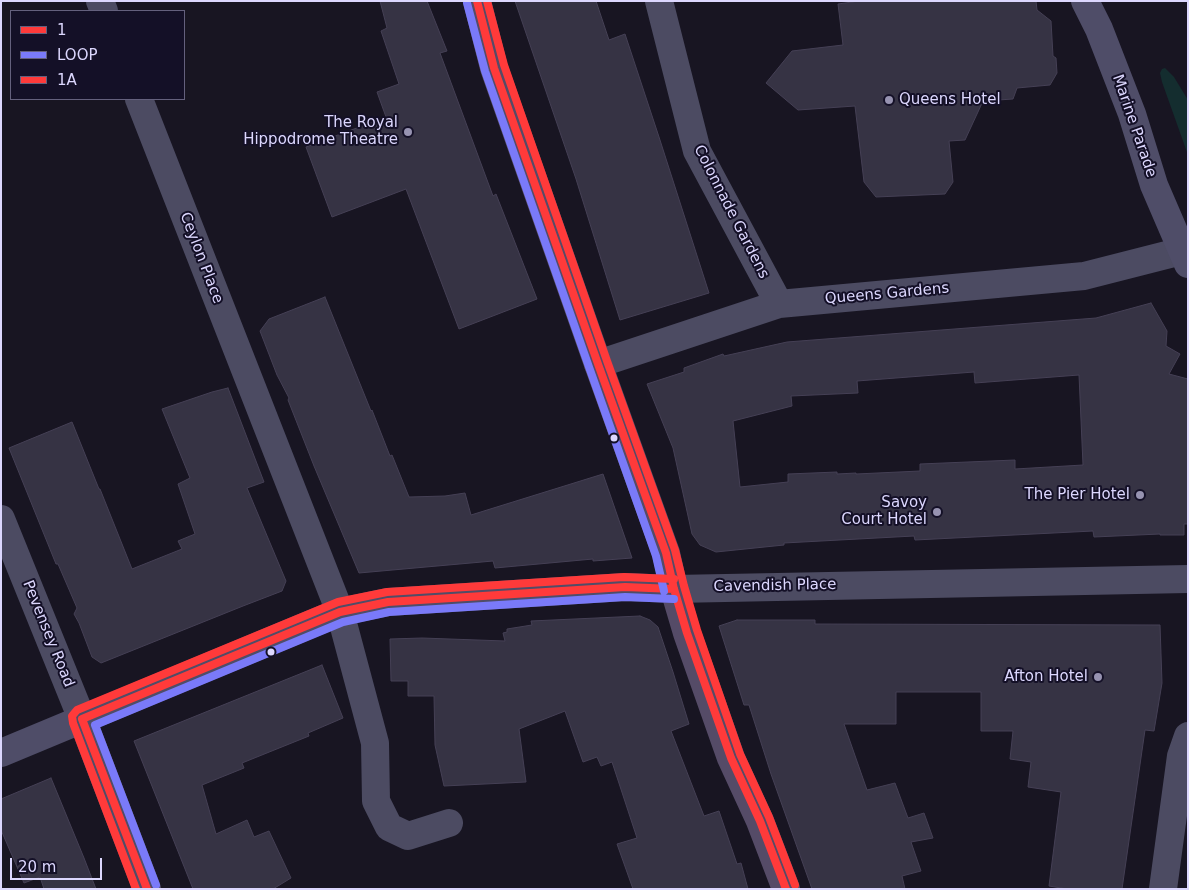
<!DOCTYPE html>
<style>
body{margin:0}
#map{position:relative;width:1189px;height:890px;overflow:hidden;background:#181522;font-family:"DejaVu Sans",sans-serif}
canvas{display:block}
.frame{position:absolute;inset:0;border:2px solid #dcd7fe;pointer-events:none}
.legend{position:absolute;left:10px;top:10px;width:175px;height:90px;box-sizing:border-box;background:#141027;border:1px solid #64607d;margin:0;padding:6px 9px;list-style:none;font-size:15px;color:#dcd7fe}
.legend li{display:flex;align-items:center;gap:10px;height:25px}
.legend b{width:25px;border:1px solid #64607d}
.scale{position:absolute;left:10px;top:858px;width:92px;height:22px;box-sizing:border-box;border:2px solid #dcd7fe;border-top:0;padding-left:6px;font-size:15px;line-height:18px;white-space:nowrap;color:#dcd7fe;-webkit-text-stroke:4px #141027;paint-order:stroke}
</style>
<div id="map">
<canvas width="1189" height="890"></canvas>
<div class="frame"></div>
<ul class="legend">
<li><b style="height:6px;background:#ff3a3a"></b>1</li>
<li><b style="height:6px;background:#7a7af9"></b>LOOP</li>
<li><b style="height:6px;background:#ff3a3a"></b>1A</li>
</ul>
<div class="scale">20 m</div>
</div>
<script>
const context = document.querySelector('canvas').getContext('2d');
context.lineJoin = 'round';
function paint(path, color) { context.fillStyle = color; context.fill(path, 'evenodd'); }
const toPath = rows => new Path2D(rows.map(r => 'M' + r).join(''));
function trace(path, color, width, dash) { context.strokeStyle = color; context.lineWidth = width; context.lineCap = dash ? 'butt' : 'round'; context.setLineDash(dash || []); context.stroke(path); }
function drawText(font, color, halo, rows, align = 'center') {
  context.font = font + ' "DejaVu Sans",sans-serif'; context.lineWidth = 4; context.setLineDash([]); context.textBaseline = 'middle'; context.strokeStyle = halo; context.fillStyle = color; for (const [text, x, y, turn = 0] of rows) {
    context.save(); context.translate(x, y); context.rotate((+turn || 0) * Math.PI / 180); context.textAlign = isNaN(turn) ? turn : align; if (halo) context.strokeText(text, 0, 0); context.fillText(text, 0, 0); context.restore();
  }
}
const green = toPath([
 [1165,68,1174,77,1188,100,1188,155,1162,82,1160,73,1162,69]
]);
const building = toPath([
 [380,1,427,1,447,51,440,53,493,196,496,194,537,299,459,329,406,189,332,217,306,147,386,117,377,92,399,84,381,31,387,28,380,1],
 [515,1,596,1,609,40,625,34,659,137,709,293,620,320,576,179,515,1],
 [859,1,1036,1,1037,10,1051,21,1053,56,1056,58,1057,73,1050,85,1017,88,1013,99,983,101,965,140,949,141,953,182,945,194,876,197,864,182,855,106,798,110,766,83,792,51,843,45,838,4,859,1],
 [325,297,371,411,372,410,390,456,392,455,409,497,445,496,465,493,471,515,603,474,632,558,593,561,593,559,495,568,493,561,359,573,314,466,288,400,289,398,277,375,260,331,269,319,325,297],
 [1151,303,1167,331,1166,346,1180,354,1169,374,1188,379,1188,524,1184,524,1184,535,1160,535,1160,534,1094,537,1093,531,915,540,914,536,784,543,784,545,716,552,700,545,692,534,673,448,647,384,684,372,684,368,723,354,724,356,787,342,1096,318,1151,303],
 [974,372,975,383,1079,375,1083,465,1015,469,1015,460,920,464,920,471,856,474,856,473,837,474,837,472,788,474,788,482,740,487,733,421,792,406,791,396,858,393,857,381,974,372],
 [228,388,264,482,247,488,286,581,282,591,243,606,101,663,92,657,79,623,74,614,77,608,58,564,56,564,9,448,72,422,99,489,100,489,132,569,182,549,178,541,195,534,178,484,190,478,162,409,212,392,228,388],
 [640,616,650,620,658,627,673,672,689,724,671,731,704,816,719,811,737,864,741,863,748,889,633,889,617,844,637,838,612,762,601,766,597,757,583,762,565,711,519,729,526,782,444,786,435,745,434,696,408,696,408,681,391,681,390,639,422,638,505,641,503,633,507,632,507,629,532,625,531,621,640,616],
 [737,620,815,620,815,624,1160,625,1162,683,1154,731,1145,730,1122,889,1067,889,1049,886,1061,792,1028,787,1031,762,1010,759,1013,731,981,731,981,692,896,692,896,724,844,724,867,790,895,783,908,818,924,813,933,838,911,842,921,871,902,876,905,889,812,889,771,774,749,705,744,705,719,626,737,620],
 [322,665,343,718,308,733,309,736,242,763,244,768,202,785,216,834,247,820,254,837,269,831,291,878,273,889,193,889,134,741,322,665],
 [51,778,84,858,96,889,44,889,40,877,24,883,1,830,1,799,51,778]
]);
const street = toPath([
 [100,1,104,11],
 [659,1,697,151,779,304],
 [139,99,340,612,375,743,376,801,389,827,408,836,449,823],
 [598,364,779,304,1084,276,1182,251],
 [1,519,82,719],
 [674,589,1188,579],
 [1163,889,1181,756,1188,736]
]);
const secondary = toPath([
 [1085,1,1099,29,1132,114,1154,185,1188,264],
 [82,719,147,889],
 [1,753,340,612,388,602,625,587,674,589]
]);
const primary = toPath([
 [477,1,494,68,598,364,666,553,674,589,687,633,731,758,760,821,786,889]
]);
const bus1 = toPath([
 [477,1,494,68,598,364,666,553,674,589,687,633,731,758,760,821,786,889],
 [147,889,82,719,340,612,388,602,625,587,674,589]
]);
const bus2 = toPath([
 [467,3,485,71,589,367,656,556,664,591],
 [156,885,95,725,343,622,389,612,625,597,674,599]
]);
const bus3 = toPath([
 [487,1,504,65,607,361,675,550,684,586,697,630,740,754,769,817,795,885],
 [136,889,73,723,72,716,77,710,338,602,387,592,624,577,674,579]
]);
const markers = [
 [889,100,5,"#9793b1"],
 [408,132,5,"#9793b1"],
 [614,438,4.5,"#dcd7fe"],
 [1140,495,5,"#9793b1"],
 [937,512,5,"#9793b1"],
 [271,652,4.5,"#dcd7fe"],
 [1098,677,5,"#9793b1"]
];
const poiNames = [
 ["Queens Hotel",899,100,"left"],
 ["The Royal",398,123],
 ["Hippodrome Theatre",398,140],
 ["The Pier Hotel",1130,495],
 ["Savoy",927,503],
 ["Court Hotel",927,520],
 ["Afton Hotel",1088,677]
];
const streetNames = [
 ["Marine Parade",1134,126,71],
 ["Colonnade Gardens",731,212,63],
 ["Ceylon Place",201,258,69],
 ["Queens Gardens",887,294,-5],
 ["Cavendish Place",775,586,-1],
 ["Pevensey Road",48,634,68]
];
paint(green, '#142d2f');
paint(building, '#363344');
trace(building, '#454055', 1);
trace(street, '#4c4b62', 28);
trace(secondary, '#4f4d68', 28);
trace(primary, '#554b67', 28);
trace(bus1, '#ff3a3a', 8);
trace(bus2, '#7a7af9', 8);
trace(bus3, '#ff3a3a', 8);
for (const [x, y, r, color] of markers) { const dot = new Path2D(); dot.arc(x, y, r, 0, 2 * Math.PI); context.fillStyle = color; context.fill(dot); trace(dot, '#141027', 2); }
drawText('15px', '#dcd7fe', '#141027', poiNames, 'right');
drawText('15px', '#dcd7fe', '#141027', streetNames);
</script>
